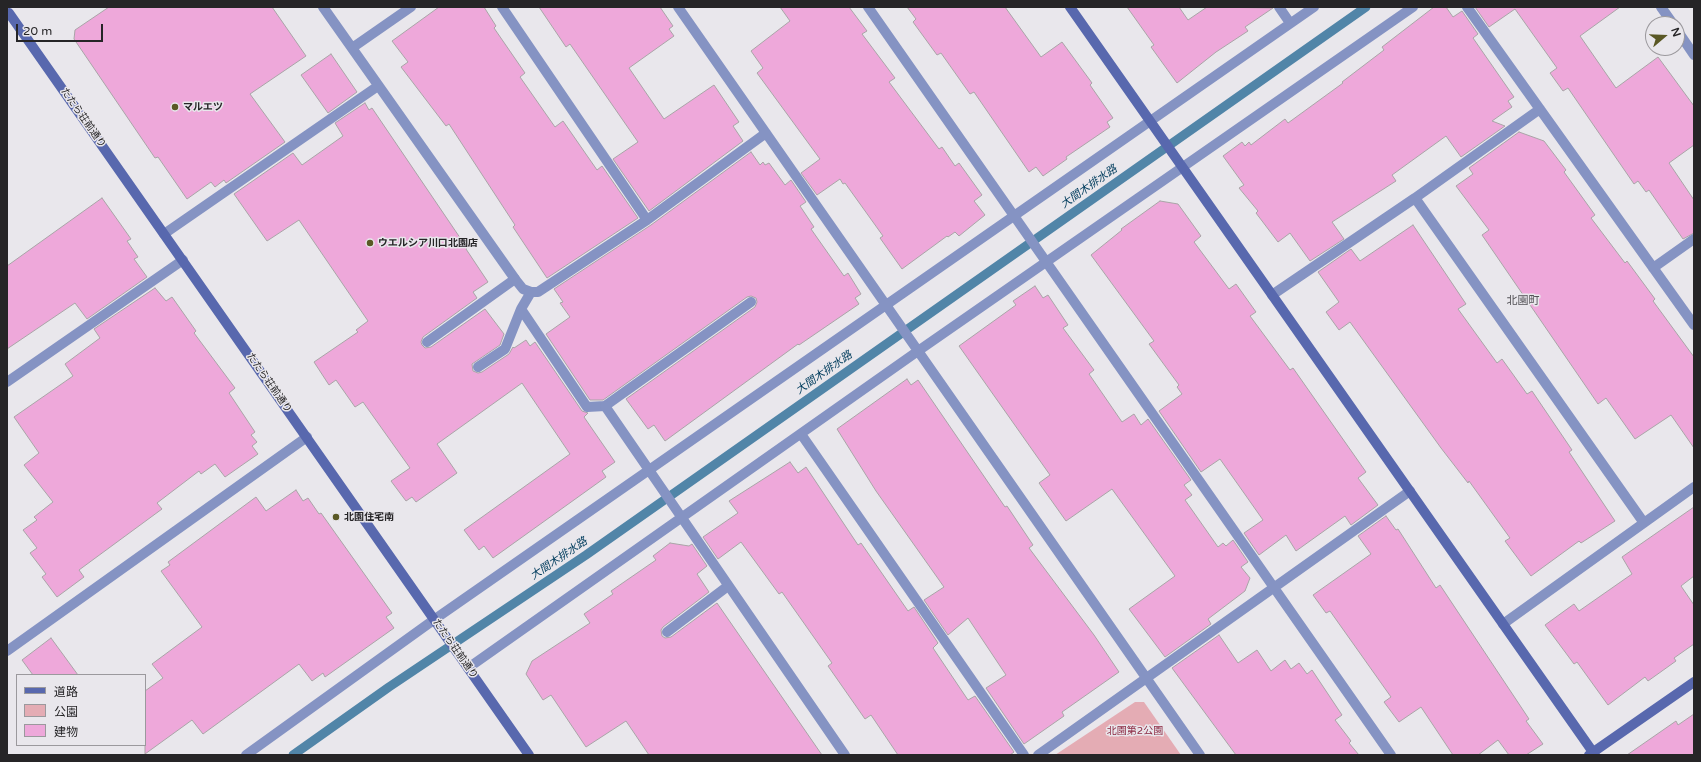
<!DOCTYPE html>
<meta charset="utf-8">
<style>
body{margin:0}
#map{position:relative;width:1701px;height:762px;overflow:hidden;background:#e9e7ec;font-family:"Varela Round","Noto Sans JP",sans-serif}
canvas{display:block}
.frame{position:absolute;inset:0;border:8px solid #262527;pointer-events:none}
.legend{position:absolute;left:16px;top:674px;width:130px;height:72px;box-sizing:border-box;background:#e9e7ec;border:1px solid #9b999d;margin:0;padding:5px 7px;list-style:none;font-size:12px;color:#262527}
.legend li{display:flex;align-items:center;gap:8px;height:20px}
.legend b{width:20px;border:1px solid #9b999d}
.north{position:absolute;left:1645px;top:16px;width:40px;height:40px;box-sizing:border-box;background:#e9e7ec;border:1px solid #9b999d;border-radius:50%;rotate:71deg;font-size:11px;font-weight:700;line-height:16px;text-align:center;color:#262527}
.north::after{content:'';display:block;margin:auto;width:14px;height:18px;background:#5a5825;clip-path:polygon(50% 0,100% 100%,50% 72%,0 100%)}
.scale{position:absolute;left:16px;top:24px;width:87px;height:18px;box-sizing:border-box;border:2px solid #262527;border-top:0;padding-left:5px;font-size:12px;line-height:14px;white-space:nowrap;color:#262527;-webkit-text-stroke:3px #e9e7ec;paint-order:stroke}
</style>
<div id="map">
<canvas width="1701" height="762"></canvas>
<div class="frame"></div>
<ul class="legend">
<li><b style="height:5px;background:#5868ae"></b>道路</li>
<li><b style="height:11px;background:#e4acb4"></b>公園</li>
<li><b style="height:11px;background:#eea8da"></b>建物</li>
</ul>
<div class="north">N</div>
<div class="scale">20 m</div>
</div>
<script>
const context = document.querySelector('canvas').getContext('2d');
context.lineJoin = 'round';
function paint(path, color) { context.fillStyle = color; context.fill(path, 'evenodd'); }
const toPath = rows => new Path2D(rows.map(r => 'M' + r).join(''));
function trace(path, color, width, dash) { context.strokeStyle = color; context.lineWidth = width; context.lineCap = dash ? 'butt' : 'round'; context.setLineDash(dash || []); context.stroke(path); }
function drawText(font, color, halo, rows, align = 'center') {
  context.font = font + ' "Varela Round","Noto Sans JP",sans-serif'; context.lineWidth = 3; context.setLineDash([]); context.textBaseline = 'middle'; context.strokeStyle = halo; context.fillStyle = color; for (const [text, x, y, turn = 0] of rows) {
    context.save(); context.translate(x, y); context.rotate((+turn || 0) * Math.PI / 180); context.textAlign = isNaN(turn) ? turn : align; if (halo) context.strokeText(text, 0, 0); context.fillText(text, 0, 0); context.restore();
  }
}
const green = toPath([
 [1135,702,1144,702,1181,755,1055,755]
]);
const stream = toPath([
 [293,755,389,687,586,555,1366,7]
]);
const building = toPath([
 [109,7,272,7,306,56,250,94,285,142,226,183,224,180,215,187,211,182,187,199,158,157,155,158,74,39,75,30,109,7],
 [439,7,484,7,496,26,494,28,525,73,520,77,555,127,563,121,597,170,602,166,638,218,547,278,513,227,515,225,449,124,446,126,401,67,408,62,392,41,439,7],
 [539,7,660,7,673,26,669,29,674,36,629,68,664,119,714,85,739,122,733,126,743,141,649,211,613,159,638,142,570,44,566,47,539,7],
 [780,7,849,7,867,31,862,34,895,78,889,82,939,149,942,147,955,166,959,163,982,195,974,201,985,215,959,236,955,232,948,237,947,236,902,269,880,238,883,236,845,183,843,184,840,179,817,195,801,173,820,159,757,73,763,68,751,51,790,21,780,7],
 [907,7,1005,7,1041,57,1062,42,1092,83,1090,85,1113,118,1107,122,1110,127,1066,157,1067,159,1043,176,1036,167,1029,172,974,92,970,94,941,53,937,55,913,22,916,19,907,7],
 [1127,7,1179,7,1188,20,1207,7,1273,8,1245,27,1248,31,1216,52,1177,83,1151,47,1154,45,1127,7],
 [1434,7,1446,7,1453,17,1462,11,1478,34,1473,38,1514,97,1508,101,1512,107,1492,121,1505,126,1461,157,1446,136,1392,175,1396,181,1332,222,1344,239,1310,261,1290,233,1278,242,1256,213,1258,211,1239,188,1244,185,1223,156,1242,142,1245,146,1249,142,1251,145,1285,119,1288,123,1343,83,1342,82,1384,50,1382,47,1434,7],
 [1475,7,1620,7,1580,36,1616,88,1658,57,1694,106,1694,145,1669,163,1694,200,1694,233,1683,239,1649,190,1646,192,1638,181,1634,184,1568,88,1563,91,1550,73,1557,68,1515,9,1489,27,1475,7],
 [331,54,357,92,328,113,301,75,331,54],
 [365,103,369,110,372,108,467,248,466,249,488,282,473,292,477,298,423,337,421,342,422,345,425,348,431,347,485,309,504,334,500,345,472,364,473,371,478,373,482,372,509,354,513,347,514,348,526,340,530,346,535,342,582,411,588,413,584,417,615,462,602,471,606,477,493,558,484,546,479,550,464,530,570,454,522,383,437,444,457,473,416,502,412,497,406,501,391,481,410,468,363,402,355,407,336,380,329,385,314,362,358,332,356,330,368,321,299,220,267,241,234,194,293,153,302,165,343,136,335,123,365,103],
 [1519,132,1544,141,1566,170,1564,172,1595,215,1591,218,1625,263,1627,261,1655,299,1653,301,1694,357,1694,448,1671,415,1635,439,1606,398,1598,404,1482,235,1489,230,1456,186,1473,174,1469,168,1519,132],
 [751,152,760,165,763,162,765,165,769,163,785,185,791,180,806,202,800,206,814,227,811,229,844,276,848,273,861,294,855,298,859,304,799,345,798,344,665,441,654,425,648,429,626,399,755,307,757,302,756,298,751,296,747,297,603,400,590,400,546,334,570,317,560,303,563,302,554,289,651,225,751,152],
 [102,198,131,239,127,241,138,257,134,259,147,277,87,319,75,303,7,349,7,266,102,198],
 [1160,201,1178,204,1201,236,1194,242,1229,289,1236,284,1256,312,1250,316,1290,370,1293,368,1366,472,1358,478,1378,505,1351,525,1345,516,1296,551,1286,535,1259,555,1244,533,1263,520,1220,459,1201,472,1159,411,1182,394,1177,387,1179,385,1149,344,1154,341,1091,255,1122,230,1121,229,1160,201],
 [1413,225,1466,304,1458,309,1497,363,1502,359,1527,394,1532,391,1572,450,1569,452,1615,521,1581,543,1579,541,1531,576,1505,541,1510,538,1469,481,1468,483,1441,448,1350,322,1339,330,1326,312,1339,302,1318,272,1351,249,1360,261,1413,225],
 [1035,286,1043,298,1048,295,1068,325,1063,328,1094,370,1089,374,1122,422,1134,414,1141,425,1148,419,1191,480,1184,485,1192,495,1185,500,1218,547,1223,543,1226,546,1233,540,1248,562,1241,567,1250,578,1245,591,1208,619,1211,624,1165,657,1129,609,1175,576,1112,489,1066,521,1039,483,1050,475,959,346,1016,305,1013,301,1035,286],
 [155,288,166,301,172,297,196,331,194,333,235,388,229,393,255,432,251,435,257,442,252,446,258,454,225,477,215,464,201,474,199,471,157,503,162,509,79,570,84,577,57,597,42,577,46,574,30,553,37,548,23,530,37,520,34,517,53,502,24,465,39,453,14,417,73,376,65,364,100,338,94,329,155,288],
 [907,379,911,385,918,380,1005,507,1007,506,1033,545,1029,548,1094,635,1119,672,1062,712,1064,716,1024,744,986,688,1006,675,968,618,948,635,924,600,944,587,876,491,837,429,907,379],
 [790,462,798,473,806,467,858,545,861,543,908,611,914,607,938,643,933,648,968,700,975,696,1014,752,1010,755,898,755,871,715,865,719,828,666,832,663,782,592,779,594,741,542,718,559,703,537,738,513,729,501,790,462],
 [296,490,303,501,308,498,319,514,321,513,392,613,386,617,394,628,325,677,323,673,312,681,299,664,203,734,192,720,145,754,145,691,163,678,152,664,202,627,161,571,170,565,168,562,256,497,266,511,296,490],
 [1694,507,1694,576,1681,586,1694,605,1694,644,1674,658,1676,661,1648,681,1645,677,1608,705,1577,662,1574,664,1545,625,1574,604,1579,611,1632,574,1622,557,1694,507],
 [1386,516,1396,530,1398,529,1436,588,1440,585,1529,719,1526,721,1543,744,1526,755,1509,755,1498,740,1478,755,1453,755,1421,707,1399,722,1384,702,1391,697,1330,611,1326,613,1313,595,1371,554,1358,536,1386,516],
 [670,543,689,546,692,544,707,566,697,574,709,592,663,627,661,630,662,636,665,638,671,637,717,603,822,755,649,755,626,721,586,747,551,695,543,700,526,674,532,661,590,623,584,614,613,594,611,591,656,560,653,556,670,543],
 [1219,635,1238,663,1257,650,1271,671,1285,660,1291,669,1299,663,1307,674,1312,670,1342,715,1335,720,1351,741,1349,743,1359,755,1236,755,1172,668,1219,635],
 [51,638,78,675,33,675,22,660,51,638],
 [1694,714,1694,755,1627,755,1676,721,1678,725,1694,714]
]);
const lane = toPath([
 [531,292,521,309,587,407,605,406,751,302],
 [427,342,515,279],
 [478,367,505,349,521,309],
 [667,632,728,586]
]);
const street = toPath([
 [323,7,515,279,523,289,531,292,538,292,647,220,766,133],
 [502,7,647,220],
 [678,7,1200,755],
 [868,7,1391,755],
 [1279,7,1290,23],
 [1467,7,1694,325],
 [1661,7,1673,24],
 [1677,30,1694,55],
 [352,48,411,7],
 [1415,198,1644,523],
 [164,234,378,86],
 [1653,268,1694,239],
 [1272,295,1415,198,1540,109],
 [7,382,183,260],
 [605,406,845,755],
 [801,434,1024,755],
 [1503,624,1694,487],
 [7,651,307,437],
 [468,668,918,351,1413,7],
 [246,755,435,619,1314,7],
 [1038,755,1410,491]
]);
const secondary = toPath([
 [1070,7,1595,755],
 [9,13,529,755],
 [1589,755,1694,682]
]);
const markers = [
 [175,107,4,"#5a5825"],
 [370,243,4,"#5a5825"],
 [336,517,4,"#5a5825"]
];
const poiNames = [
 ["マルエツ",183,107],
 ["ウエルシア川口北園店",378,243],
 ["北園住宅南",344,517]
];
const streetNames = [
 ["たたら荘前通り",83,118,55],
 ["たたら荘前通り",269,383,55],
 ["たたら荘前通り",455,649,55]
];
const parkNames = [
 ["北園第2公園",1135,731]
];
const waterNames = [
 ["大間木排水路",1089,187,-35],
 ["大間木排水路",824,373,-35],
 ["大間木排水路",559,559,-34]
];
const neighbourhoodNames = [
 ["北園町",1523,301]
];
paint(green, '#e4acb4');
trace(stream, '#5185a8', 9);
paint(building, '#eea8da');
trace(building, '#a9a4a7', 1);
trace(lane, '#8593c3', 10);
trace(street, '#8593c3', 10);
trace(secondary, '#5868ae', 10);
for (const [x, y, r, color] of markers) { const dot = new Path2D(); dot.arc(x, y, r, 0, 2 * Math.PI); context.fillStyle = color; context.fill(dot); trace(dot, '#e9e7ec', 1.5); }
drawText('bold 10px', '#262527', '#e9e7ec', poiNames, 'left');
drawText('10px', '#262527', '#e9e7ec', streetNames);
drawText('10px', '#8b2740', '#e9e7ec', parkNames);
drawText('italic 11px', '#003c5d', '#e9e7ec', waterNames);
drawText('11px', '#535256', '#e9e7ec', neighbourhoodNames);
</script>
